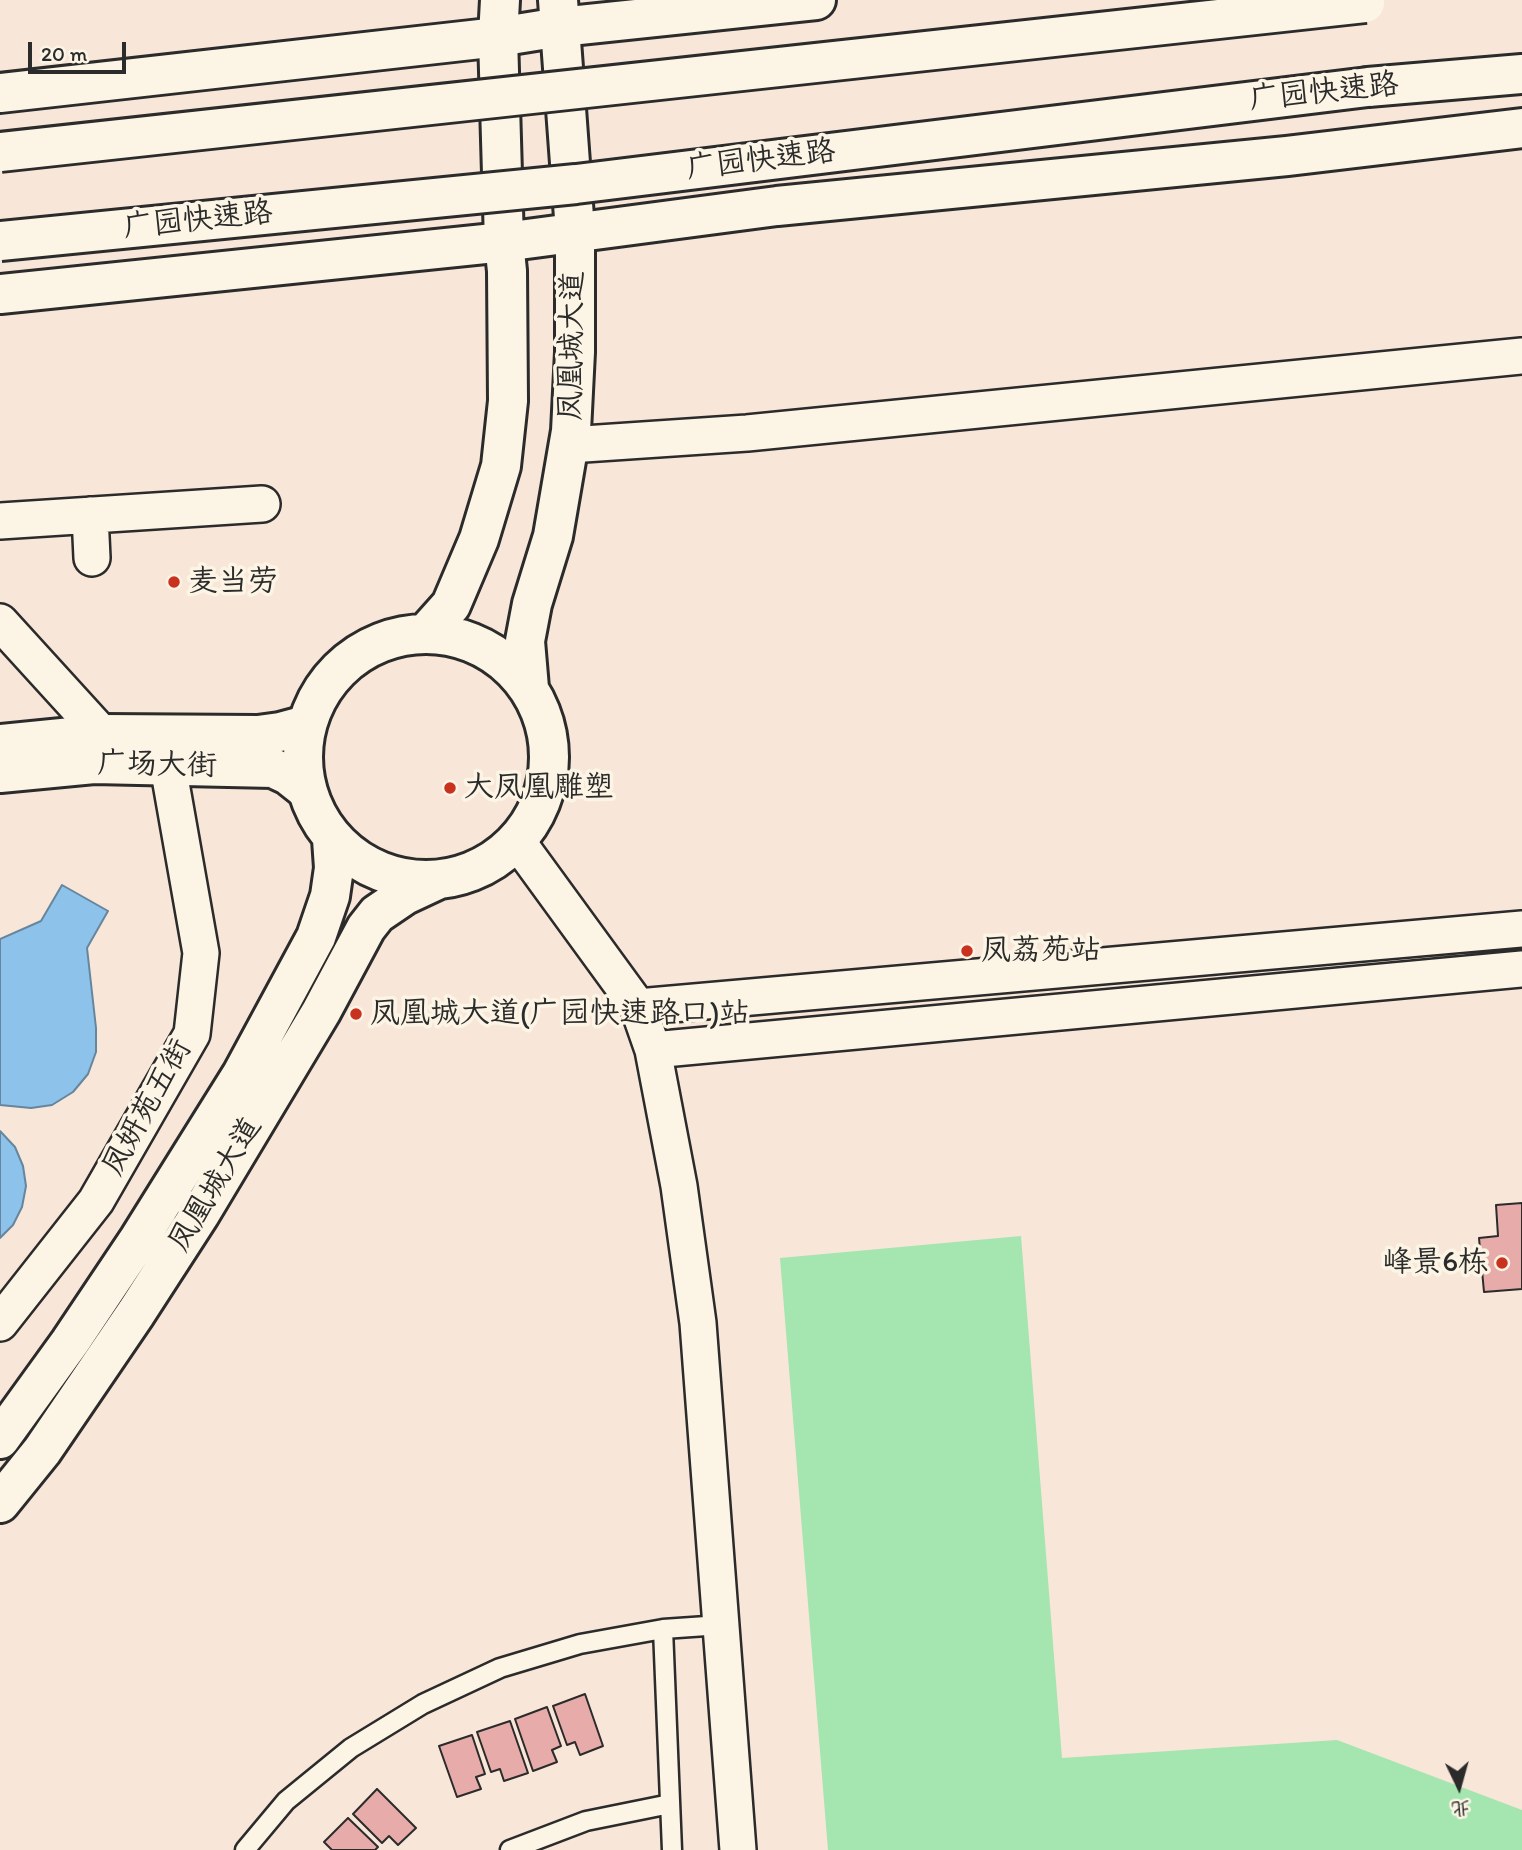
<!DOCTYPE html>
<meta charset="utf-8">
<style>
body{margin:0}
#map{position:relative;width:1522px;height:1850px;overflow:hidden;background:#f8e6d9;font-family:Itim,"LXGW WenKai TC",sans-serif}
canvas{display:block}
.north{position:absolute;left:1424px;top:1752px;width:70px;height:70px;-webkit-text-stroke:5px #fcf5e5;paint-order:stroke;rotate:175deg;font-size:19px;font-weight:700;line-height:28px;text-align:center;color:#2b2b2b}
.north::after{content:'';display:block;margin:auto;width:24px;height:32px;background:#2b2b2b;clip-path:polygon(50% 0,100% 100%,50% 72%,0 100%)}
.scale{position:absolute;left:28px;top:42px;width:98px;height:32px;box-sizing:border-box;border:4px solid #2b2b2b;border-top:0;padding-left:9px;font-size:21px;line-height:24px;white-space:nowrap;color:#2b2b2b;-webkit-text-stroke:5px #fcf5e5;paint-order:stroke}
</style>
<div id="map">
<canvas width="1522" height="1850"></canvas>
<div class="north">北</div>
<div class="scale">20 m</div>
</div>
<script>
const context = document.querySelector('canvas').getContext('2d');
context.lineJoin = 'round';
function paint(path, color) { context.fillStyle = color; context.fill(path, 'evenodd'); }
const toPath = rows => new Path2D(rows.map(r => 'M' + r).join(''));
function trace(path, color, width, dash) { context.strokeStyle = color; context.lineWidth = width; context.lineCap = dash ? 'butt' : 'round'; context.setLineDash(dash || []); context.stroke(path); }
function drawText(font, color, halo, rows, align = 'center') {
  context.font = font + ' Itim,"LXGW WenKai TC",sans-serif'; context.lineWidth = 7; context.setLineDash([]); context.textBaseline = 'middle'; context.strokeStyle = halo; context.fillStyle = color; for (const [text, x, y, turn = 0] of rows) {
    context.save(); context.translate(x, y); context.rotate((+turn || 0) * Math.PI / 180); context.textAlign = isNaN(turn) ? turn : align; if (halo) context.strokeText(text, 0, 0); context.fillText(text, 0, 0); context.restore();
  }
}
const green = toPath([
 [1021,1236,1062,1758,1337,1740,1522,1810,1522,1850,828,1850,780,1258]
]);
const water = toPath([
 [62,885,108,911,87,948,96,1028,96,1052,88,1074,73,1092,52,1105,31,1108,0,1105,0,939,41,921,62,885],
 [0,1131,15,1147,23,1166,26,1186,22,1207,13,1225,0,1238,0,1131]
]);
const building = toPath([
 [1522,1203,1522,1289,1484,1292,1479,1238,1498,1236,1496,1205,1522,1203],
 [585,1694,603,1746,580,1755,575,1742,567,1745,553,1706,585,1694],
 [547,1707,561,1746,552,1750,557,1762,533,1771,515,1719,547,1707],
 [510,1721,528,1773,504,1781,500,1769,491,1772,477,1732,510,1721],
 [472,1735,485,1774,476,1777,481,1789,457,1797,439,1746,472,1735],
 [377,1789,416,1828,398,1845,389,1836,382,1843,353,1814,377,1789],
 [348,1818,378,1847,375,1850,332,1850,324,1842,348,1818]
]);
const service = toPath([
 [663,1629,672,1850],
 [245,1850,286,1801,351,1748,423,1704,500,1668,580,1644,663,1629,721,1625],
 [510,1850,586,1821,670,1804]
]);
const minor = toPath([
 [569,445,747,433,1522,356],
 [90,515,92,558],
 [0,521,262,504],
 [0,622,102,734],
 [517,841,638,1007,653,1050,679,1186,698,1323,738,1850],
 [638,1007,1522,929],
 [653,1050,1522,969],
 [0,1323,96,1201,192,1034,201,953,168,766,166,737]
]);
const tertiary = toPath([
 [0,744,102,734,258,735,280,732,306,725],
 [0,773,94,764,273,768,288,775,307,790]
]);
const secondary = toPath([
 [426,633,451,605,479,539,501,466,508,401,507,271,504,242,498,37,500,0],
 '303 757a123 123 0 1 1 246 0a123 123 0 1 1-246 0Z',
 [529,688,525,641,532,604,553,536,571,431,575,352,575,231,558,0],
 [0,1439,70,1342,139,1239,242,1074,316,937,330,896,334,868,332,839],
 [0,1503,42,1451,136,1313,200,1214,321,1012,366,928,377,914,405,895,437,880]
]);
const trunk = toPath([
 [1368,87,1522,74],
 [0,93,498,37,560,27,816,0],
 [0,294,504,242,777,206,1287,156,1522,128]
]);
const trunkBridge = toPath([
 [0,152,1365,3],
 [0,241,576,184,1368,87]
]);
const markers = [
 [174,582,7,"#c8321e"],
 [450,788,7,"#c8321e"],
 [967,951,7,"#c8321e"],
 [356,1014,7,"#c8321e"],
 [1502,1263,7,"#c8321e"]
];
const streetNames = [
 ["广园快速路",1324,93,-6],
 ["广园快速路",761,161,-7],
 ["广园快速路",198,221,-6],
 ["凤凰城大道",573,346,-89],
 ["广场大街",157,766,1],
 ["凤妍苑五街",148,1108,-61],
 ["凤凰城大道",216,1185,-59]
];
const poiNames = [
 ["麦当劳",188,582],
 ["大凤凰雕塑",464,788],
 ["凤荔苑站",981,951],
 ["凤凰城大道(广园快速路口)站",370,1014],
 ["峰景6栋",1488,1263,"right"]
];
paint(green, '#a5e5af');
paint(water, '#8dc2ea');
trace(water, '#66869e', 2);
paint(building, '#e7aca9');
trace(building, '#2b2b2b', 2);
trace(service, '#2b2b2b', 23);
trace(minor, '#2b2b2b', 40);
trace(tertiary, '#2b2b2b', 44);
trace(secondary, '#2b2b2b', 44);
trace(trunk, '#2b2b2b', 44);
trace(service, '#fcf5e5', 18);
trace(minor, '#fcf5e5', 35);
trace(tertiary, '#fcf5e5', 38);
trace(secondary, '#fcf5e5', 38);
trace(trunk, '#fcf5e5', 38);
trace(trunkBridge, '#2b2b2b', 44, []);
trace(trunkBridge, '#fcf5e5', 38);
for (const [x, y, r, color] of markers) { const dot = new Path2D(); dot.arc(x, y, r, 0, 2 * Math.PI); context.fillStyle = color; context.fill(dot); trace(dot, '#fcf5e5', 2.5); }
drawText('30px', '#2b2b2b', '#fcf5e5', streetNames);
drawText('30px', '#2b2b2b', '#fcf5e5', poiNames, 'left');
</script>
